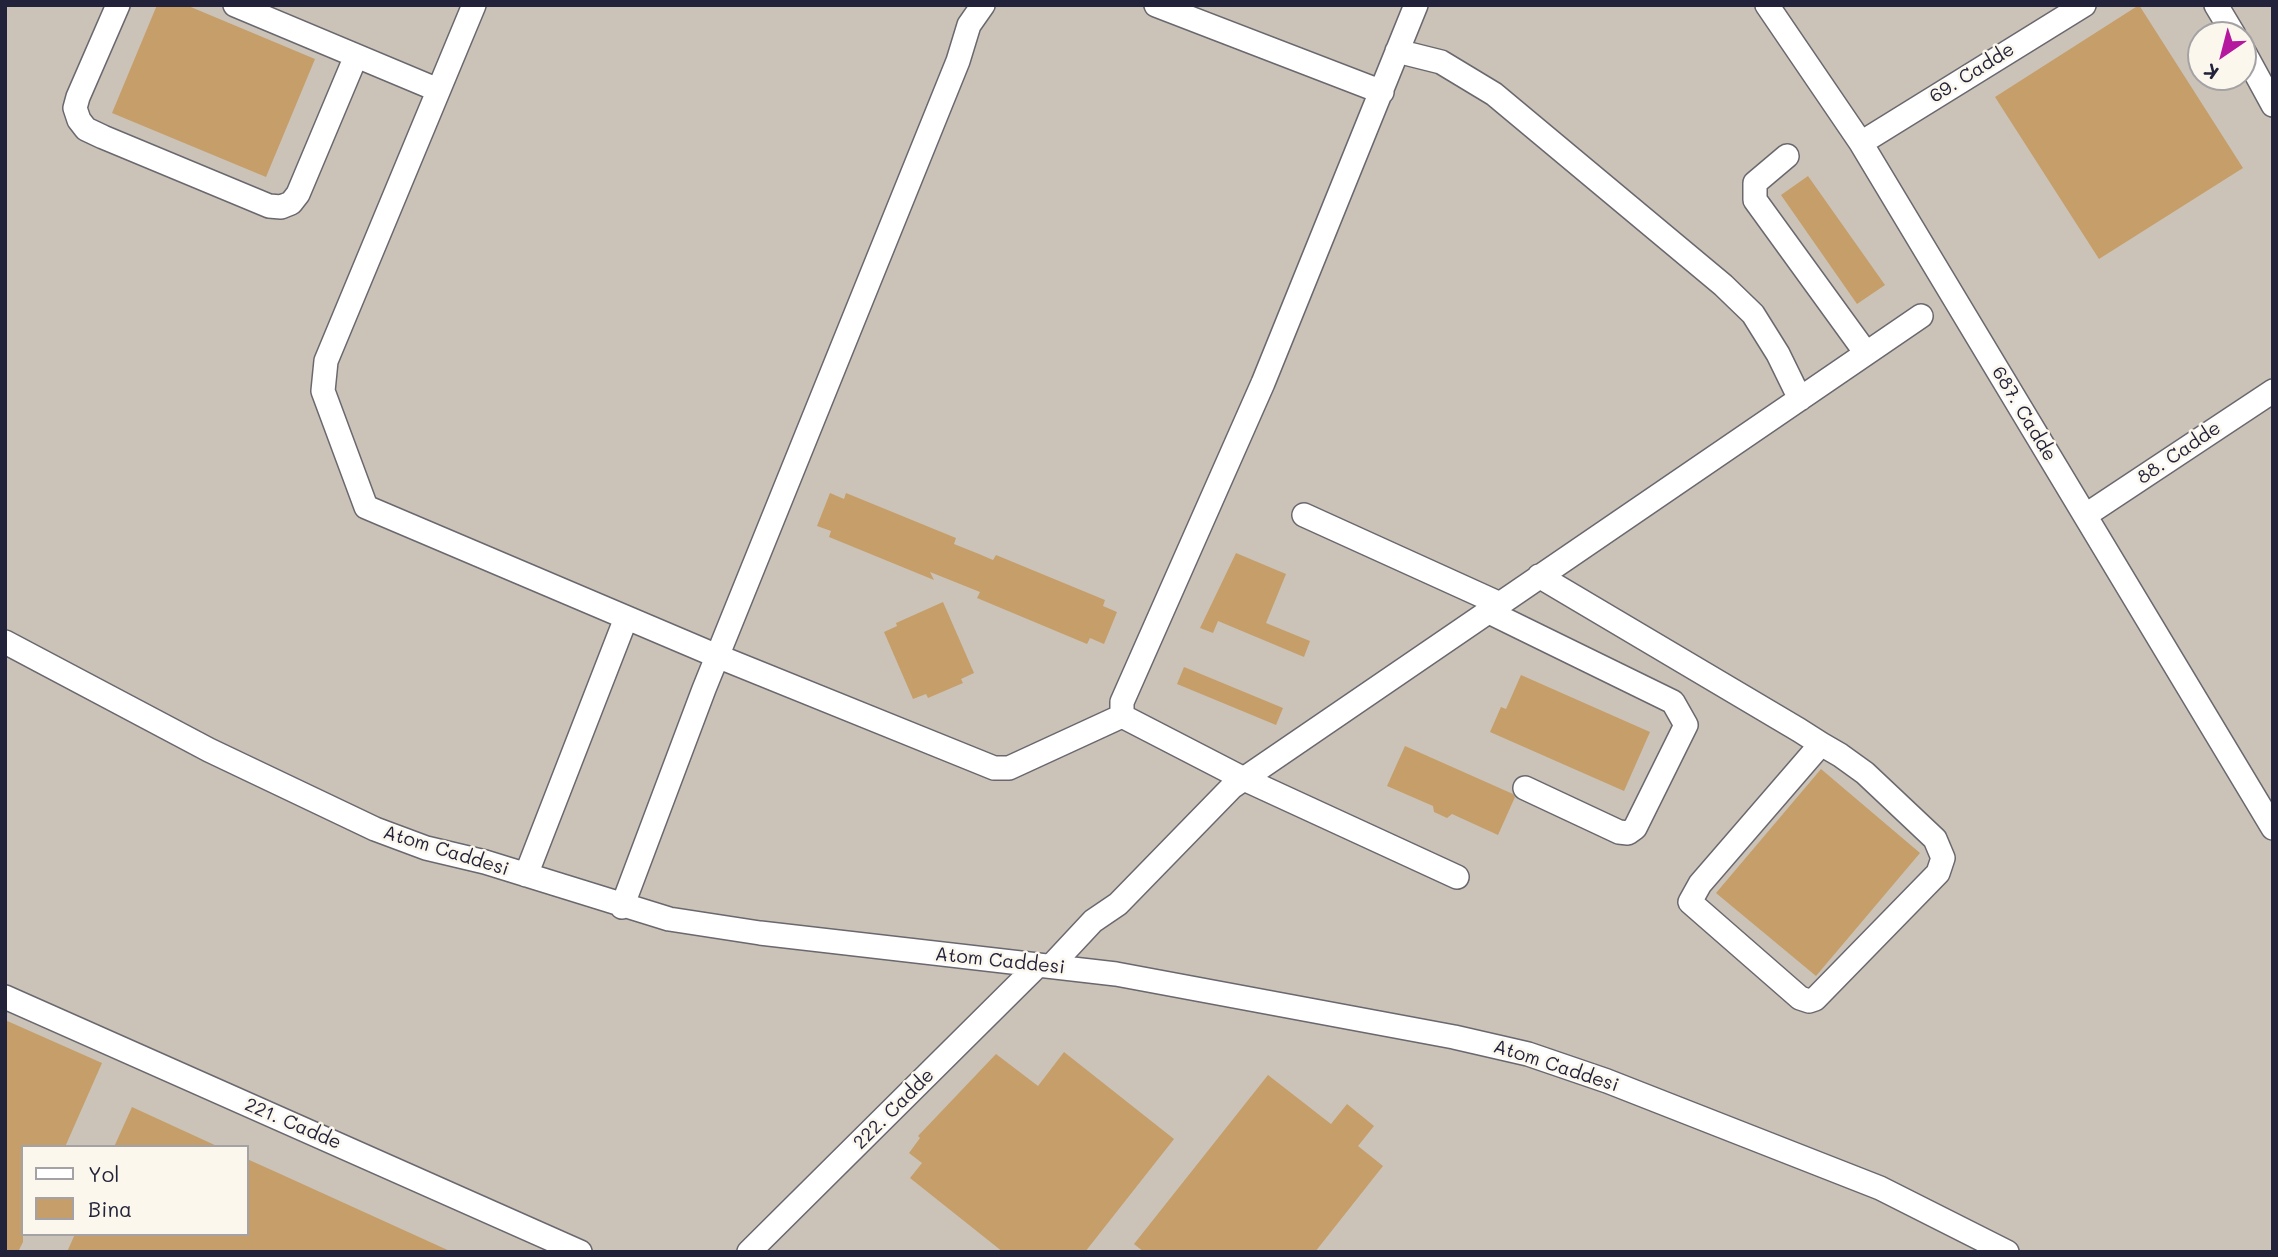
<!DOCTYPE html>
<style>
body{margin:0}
#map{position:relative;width:2278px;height:1257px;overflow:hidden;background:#f0e9cf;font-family:Mali,sans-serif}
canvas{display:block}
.frame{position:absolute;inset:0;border:7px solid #22223b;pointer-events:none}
.legend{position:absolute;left:21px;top:1145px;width:228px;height:91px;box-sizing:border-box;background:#fbf7ec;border:2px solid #a4a2a5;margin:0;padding:9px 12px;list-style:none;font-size:21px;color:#22223b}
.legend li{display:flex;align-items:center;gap:14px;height:35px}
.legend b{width:35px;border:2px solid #a4a2a5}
.north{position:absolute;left:2187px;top:21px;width:70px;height:70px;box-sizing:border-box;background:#fbf7ec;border:2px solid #a4a2a5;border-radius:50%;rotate:215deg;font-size:19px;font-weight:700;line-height:28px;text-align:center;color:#22223b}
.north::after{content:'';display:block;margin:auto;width:24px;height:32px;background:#b5179e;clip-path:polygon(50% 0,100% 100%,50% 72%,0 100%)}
</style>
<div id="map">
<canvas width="2278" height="1257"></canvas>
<div class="frame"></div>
<ul class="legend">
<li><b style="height:9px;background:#fff"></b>Yol</li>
<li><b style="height:19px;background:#c69e69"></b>Bina</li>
</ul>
<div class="north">K</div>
</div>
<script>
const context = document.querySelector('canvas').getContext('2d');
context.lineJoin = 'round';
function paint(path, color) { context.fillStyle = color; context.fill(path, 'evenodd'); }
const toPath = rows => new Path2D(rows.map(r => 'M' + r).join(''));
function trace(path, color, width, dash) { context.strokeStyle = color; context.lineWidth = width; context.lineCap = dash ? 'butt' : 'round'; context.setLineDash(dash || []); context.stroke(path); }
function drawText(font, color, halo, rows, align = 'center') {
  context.font = font + ' Mali,sans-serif'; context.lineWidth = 5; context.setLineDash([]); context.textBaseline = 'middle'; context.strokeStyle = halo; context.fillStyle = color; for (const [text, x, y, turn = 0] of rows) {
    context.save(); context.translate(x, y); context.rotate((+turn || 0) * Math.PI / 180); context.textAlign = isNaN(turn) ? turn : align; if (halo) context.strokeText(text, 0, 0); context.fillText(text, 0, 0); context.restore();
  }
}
const industrial = toPath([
 [5,5,2273,5,2273,1252,5,1252],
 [2201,35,2243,35,2243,77,2201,77],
 [23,1147,247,1147,247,1234,23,1234]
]);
const building = toPath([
 [157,5,186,5,315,59,266,177,112,113],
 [2139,5,2243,168,2099,259,1995,97],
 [1808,176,1885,285,1857,304,1781,195],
 [830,493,844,499,846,493,956,538,954,544,979,554,993,560,996,555,1105,600,1103,606,1117,612,1104,644,1090,638,1087,644,977,598,980,592,930,572,934,580,829,537,831,531,817,526],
 [1236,553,1286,574,1266,623,1310,641,1304,657,1218,621,1213,633,1200,628],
 [943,602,974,673,961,679,963,683,928,698,926,694,913,699,884,632,897,626,896,623],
 [1184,667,1283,708,1276,725,1177,684],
 [1521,675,1650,732,1624,791,1490,732,1501,707,1506,709],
 [1405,746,1513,794,1515,797,1498,835,1452,814,1447,818,1434,812,1433,806,1387,786],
 [1821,769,1920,853,1816,976,1716,893],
 [5,1020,102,1063,65,1147,23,1147,23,1242,18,1252,5,1252],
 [1064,1052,1174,1139,1085,1252,1003,1252,910,1178,922,1163,909,1153,920,1138,918,1136,996,1054,1038,1086],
 [1268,1075,1331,1124,1347,1104,1374,1126,1358,1146,1383,1166,1315,1252,1144,1252,1134,1244],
 [132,1107,219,1147,114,1147],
 [247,1159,276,1172,452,1252,67,1252,75,1234,247,1234]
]);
const minor = toPath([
 [118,5,78,97,75,108,79,120,86,129,103,137,269,206,281,207,291,203,298,194,356,56],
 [235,5,438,90],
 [474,5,326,361,323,391,366,507,717,656,994,768,1009,768,1122,716],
 [1156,5,1382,92],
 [1416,5,1263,383,1122,702,1122,716,1244,779,1457,877],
 [1767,5,1861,143,2273,828],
 [2216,5,2234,35],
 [2243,50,2273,105],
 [1397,51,1441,62,1494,94,1723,285,1753,314,1778,354,1800,399],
 [1861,143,2084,5],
 [1787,156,1755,183,1755,200,1866,353],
 [1304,515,1498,603],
 [2086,515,2273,391],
 [1539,576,1799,730,1821,744,1840,755,1865,773,1935,839,1943,858,1938,873,1815,999,1809,1001,1800,998,1690,902,1700,884,1821,744],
 [1487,611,1673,702,1686,725,1635,828,1628,833,1619,832,1525,788],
 [5,642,209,750,375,829,426,848,485,862,669,919,760,933,1116,974,1454,1037,1528,1054,1607,1081,1880,1188,2007,1252],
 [526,875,626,618],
 [622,907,704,689,958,61,969,25,983,5],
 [1051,966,1093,921,1118,904,1232,787,1921,316],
 [5,997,580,1252],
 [749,1252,1038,965]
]);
const streetNames = [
 ["69. Cadde",1972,73,-32],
 ["687. Cadde",2024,414,59],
 ["88. Cadde",2179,453,-34],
 ["Atom Caddesi",446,851,17],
 ["Atom Caddesi",1000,961,6],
 ["Atom Caddesi",1556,1066,18],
 ["222. Cadde",894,1109,-45],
 ["221. Cadde",293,1124,23]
];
paint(industrial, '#cbc3b8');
paint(building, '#c69e69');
trace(minor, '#6a686f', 26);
trace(minor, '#fff', 23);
drawText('19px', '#22223b', '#fbf7ec', streetNames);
</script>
